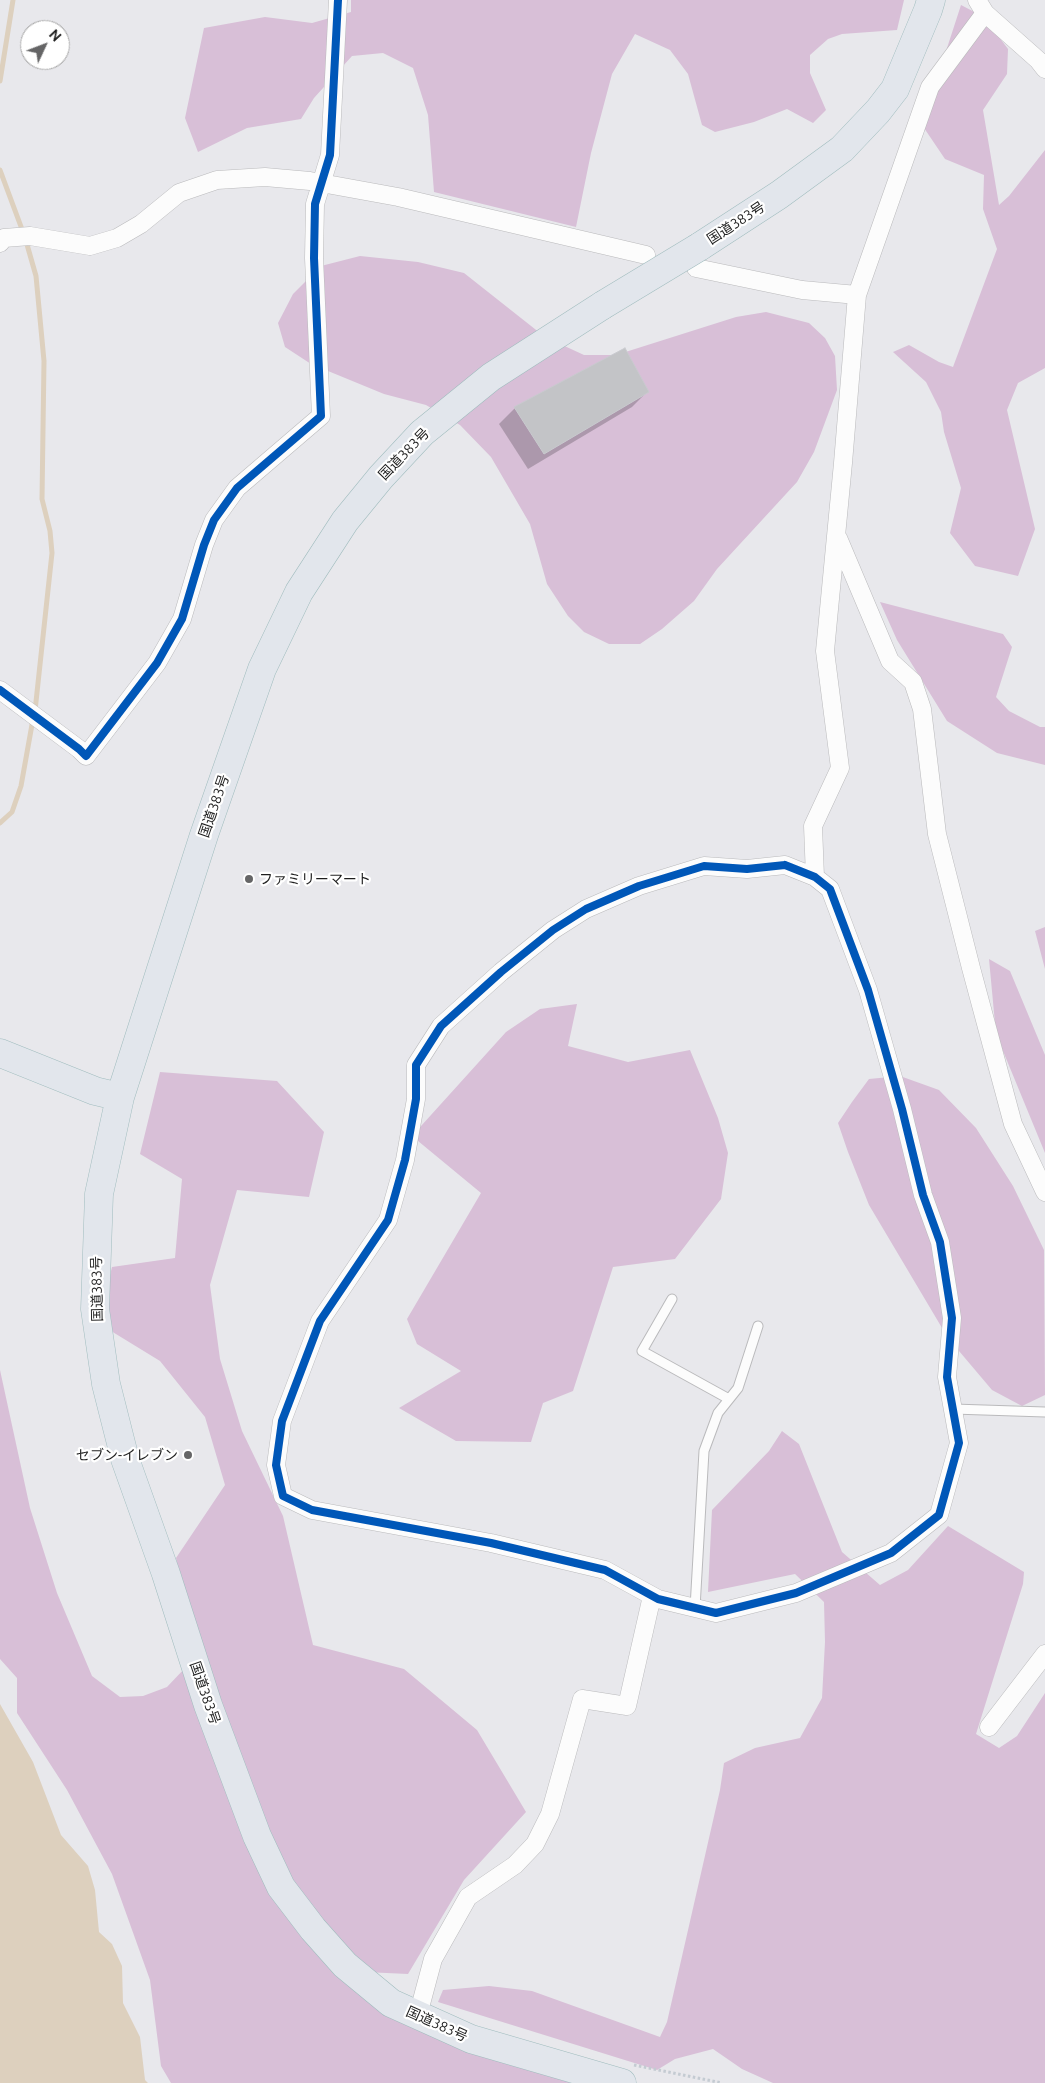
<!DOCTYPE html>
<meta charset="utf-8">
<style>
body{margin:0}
#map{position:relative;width:1045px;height:2083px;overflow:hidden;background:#e8e8ec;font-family:Ubuntu,sans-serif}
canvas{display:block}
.north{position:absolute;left:20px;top:20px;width:50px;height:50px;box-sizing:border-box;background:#fff;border:1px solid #a5a5a5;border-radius:50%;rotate:47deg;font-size:14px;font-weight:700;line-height:20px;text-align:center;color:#1e1e1e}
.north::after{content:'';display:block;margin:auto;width:18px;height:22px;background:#656566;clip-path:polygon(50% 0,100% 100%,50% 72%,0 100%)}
</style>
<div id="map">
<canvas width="1045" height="2083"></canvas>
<div class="north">N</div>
</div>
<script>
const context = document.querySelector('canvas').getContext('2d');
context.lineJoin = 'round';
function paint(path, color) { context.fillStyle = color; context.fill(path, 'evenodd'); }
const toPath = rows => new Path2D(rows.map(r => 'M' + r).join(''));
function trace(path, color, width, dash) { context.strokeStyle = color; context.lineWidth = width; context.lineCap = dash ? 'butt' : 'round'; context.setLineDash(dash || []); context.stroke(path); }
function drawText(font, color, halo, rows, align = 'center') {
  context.font = font + ' Ubuntu,"Noto Sans JP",sans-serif'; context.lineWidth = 4.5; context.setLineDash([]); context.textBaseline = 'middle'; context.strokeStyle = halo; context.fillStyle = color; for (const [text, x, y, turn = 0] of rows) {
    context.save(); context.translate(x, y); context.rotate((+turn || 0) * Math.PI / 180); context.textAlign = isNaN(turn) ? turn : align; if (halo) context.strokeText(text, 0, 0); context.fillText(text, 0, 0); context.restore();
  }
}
const forest = toPath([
 [351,0,904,0,897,30,842,34,828,39,810,55,810,73,826,110,813,123,787,109,754,122,715,132,702,125,688,74,670,50,635,34,612,74,591,153,576,227,434,192,428,115,413,68,383,53,352,56,314,98,301,119,247,128,198,152,185,118,204,28,265,17,312,23,351,12],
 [961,5,984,17,1008,49,1007,74,983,110,999,205,1009,196,1045,150,1045,368,1018,383,1007,410,1035,529,1018,576,975,566,950,533,961,488,944,432,941,412,926,382,893,352,909,345,939,362,953,367,997,249,983,209,984,175,945,159,922,125],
 [360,256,418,262,464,273,545,337,584,355,616,355,736,317,766,312,809,323,825,338,835,356,837,390,814,452,797,482,717,569,694,601,662,629,640,644,609,644,584,632,568,616,547,584,530,524,491,457,460,425,426,405,384,394,311,364,285,347,278,323,293,294,321,266],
 [880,602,1003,634,1012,647,996,697,1009,711,1040,727,1045,727,1045,765,997,753,947,721,897,640],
 [1045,927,1045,969,1035,931],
 [989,959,1010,971,1045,1055,1045,1153,996,1034],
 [577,1004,568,1046,628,1062,690,1050,718,1118,728,1153,721,1199,675,1259,613,1267,573,1391,543,1403,531,1442,456,1441,399,1408,461,1371,417,1344,407,1319,481,1193,412,1136,506,1032,540,1009],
 [160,1072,277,1081,324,1132,309,1197,237,1190,210,1285,220,1359,242,1431,283,1516,313,1645,404,1669,477,1730,526,1812,464,1880,408,1974,343,1971,596,2083,171,2083,161,2066,150,1980,112,1874,67,1790,17,1713,17,1678,0,1659,0,1370,30,1508,57,1593,92,1676,120,1697,143,1696,167,1687,185,1668,191,1632,176,1558,225,1485,205,1417,160,1361,98,1323,112,1267,175,1258,182,1179,140,1154],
 [900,1076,939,1090,976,1128,1013,1186,1044,1250,1045,1395,1022,1406,992,1390,948,1338,869,1205,848,1152,838,1123,852,1102,869,1079],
 [782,1431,799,1444,842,1552,880,1585,908,1570,948,1526,1024,1572,1023,1584,976,1734,999,1748,1017,1736,1045,1693,1045,2083,773,2083,742,2069,713,2049,675,2059,657,2070,438,2002,443,1990,489,1986,532,1991,660,2037,667,2022,720,1790,724,1763,755,1748,800,1738,822,1698,825,1642,824,1602,795,1574,708,1592,712,1510,769,1451]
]);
const water = toPath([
 [0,1704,33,1762,61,1835,88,1866,95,1890,99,1932,112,1944,122,1966,123,2003,140,2037,145,2080,148,2083,0,2083]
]);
const shadow = toPath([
 [624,349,647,392,632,407,528,469,499,424,515,408]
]);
const stream = toPath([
 [0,81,13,0],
 [0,170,23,232],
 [26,241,36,276,44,361,42,499,50,531,52,553,35,711],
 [0,823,12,812,21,786,33,719]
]);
const building = toPath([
 [625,348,649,392,544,454,514,407,625,348]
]);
const path = toPath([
 [634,2065,722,2083]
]);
const service = toPath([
 [672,1299,642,1351,729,1399],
 [953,1409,1045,1412],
 [695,1608,704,1451,718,1413,738,1388,758,1326]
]);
const minor = toPath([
 [985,13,1038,60,1045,69],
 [0,243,4,238,30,236,90,246,117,238,141,224,179,193,217,180,265,177,310,181,398,197,646,255],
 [696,268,802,290,857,295],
 [838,538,890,661,913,682,922,709,937,834,971,968,1013,1124,1045,1192],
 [0,690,79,749,86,756,157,663,182,619,204,545,214,520,237,488,321,416,314,258,315,204,330,155,338,0],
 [785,865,815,877,830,889,868,990,902,1109,923,1195,940,1242,952,1318,947,1377,959,1443,939,1515,891,1553,796,1593,716,1613,658,1599,605,1570,491,1543,312,1510,283,1496,276,1465,282,1421,320,1321,388,1220,405,1160,416,1099,416,1065,441,1026,501,972,553,930,586,909,639,886,704,866,747,869,785,865],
 [815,877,813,826,840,768,825,651,843,463,857,295,930,87,985,13,977,0],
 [989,1727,1045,1654],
 [418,2015,433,1959,468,1897,515,1865,535,1844,550,1814,582,1699,627,1706,652,1596]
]);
const trunk = toPath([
 [699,247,779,195,842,149,878,111,895,89,928,10,931,0],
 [603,305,491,377,422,433,381,477,345,521,299,592,262,669,204,835,120,1097,99,1194,95,1309,106,1384,125,1459,166,1574,208,1705,257,1836,281,1887,313,1929,345,1965,391,2003,471,2039,622,2083],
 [0,1053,95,1091,120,1097]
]);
const trunkBridge = toPath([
 [603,305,699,247]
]);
const cycleway = toPath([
 [0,690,79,749,86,756,157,663,182,619,204,545,214,520,237,488,321,416,314,258,315,204,330,155,338,0],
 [785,865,815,877,830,889,868,990,902,1109,923,1195,940,1242,952,1318,947,1377,959,1443,939,1515,891,1553,796,1593,716,1613,658,1599,605,1570,491,1543,312,1510,283,1496,276,1465,282,1421,320,1321,388,1220,405,1160,416,1099,416,1065,441,1026,501,972,553,930,586,909,639,886,704,866,747,869,785,865]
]);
const markers = [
 [249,879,5,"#656566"],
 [188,1455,5,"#656566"]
];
const streetNames = [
 ["国道383号",736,223,-33],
 ["国道383号",404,454,-46],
 ["国道383号",214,806,-71],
 ["国道383号",97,1289,-91],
 ["国道383号",205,1693,71],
 ["国道383号",437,2024,24]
];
const poiNames = [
 ["ファミリーマート",259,879],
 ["セブン-イレブン",178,1455,"right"]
];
paint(forest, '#d8bfd7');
paint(water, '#ddd0be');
paint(shadow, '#0003');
trace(stream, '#ddd0be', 5);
paint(building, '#c3c4c7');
trace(building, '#c9cacf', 1);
trace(service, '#bababc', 11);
trace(minor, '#bababc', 19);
trace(trunk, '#a0bcbe', 29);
trace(path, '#c4cbd2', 3, [2.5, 2.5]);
trace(service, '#fcfcfc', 9);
trace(minor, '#fcfcfc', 18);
trace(trunk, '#e2e6ec', 28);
trace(trunkBridge, '#a0bcbe', 29, []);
trace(trunkBridge, '#e2e6ec', 28);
trace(cycleway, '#0057b8', 8);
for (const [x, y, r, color] of markers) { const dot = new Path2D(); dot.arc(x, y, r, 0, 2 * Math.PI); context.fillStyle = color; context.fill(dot); trace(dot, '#fff', 2); }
drawText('14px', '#1e1e1e', '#fff', streetNames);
drawText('14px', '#1e1e1e', '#fff', poiNames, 'left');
</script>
